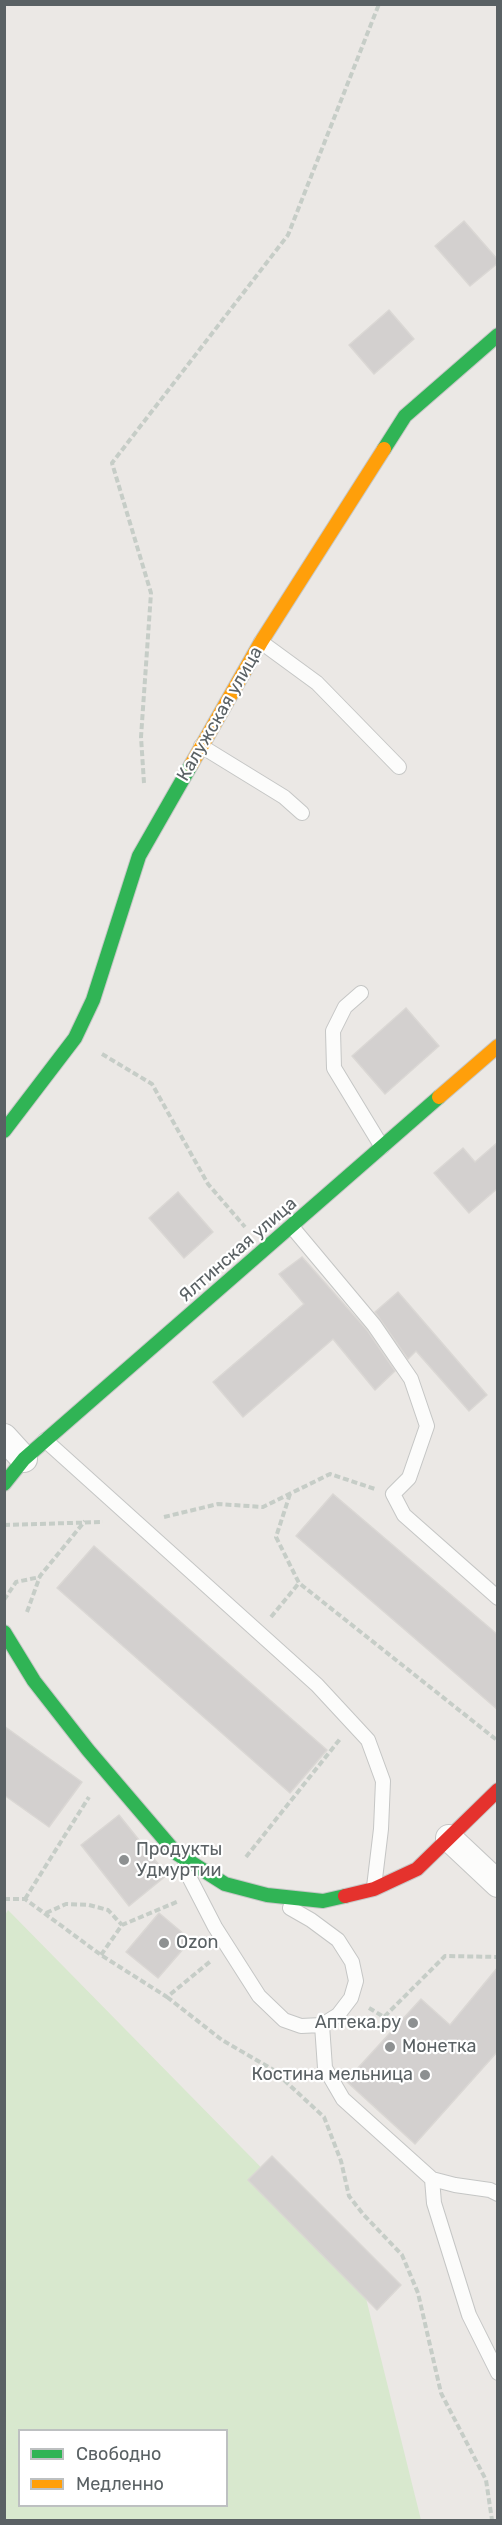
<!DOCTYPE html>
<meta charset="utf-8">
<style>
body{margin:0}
#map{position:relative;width:502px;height:2525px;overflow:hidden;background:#ebe8e5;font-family:Rubik,sans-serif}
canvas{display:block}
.frame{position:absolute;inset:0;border:6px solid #5a6164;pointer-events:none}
.legend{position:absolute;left:18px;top:2429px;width:210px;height:78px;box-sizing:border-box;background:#fff;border:2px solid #bdc0c1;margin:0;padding:8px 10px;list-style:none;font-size:18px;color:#5a6164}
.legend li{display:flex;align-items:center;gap:12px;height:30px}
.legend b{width:30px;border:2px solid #bdc0c1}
</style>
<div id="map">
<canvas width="502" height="2525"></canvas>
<div class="frame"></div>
<ul class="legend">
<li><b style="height:8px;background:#30b455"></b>Свободно</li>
<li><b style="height:8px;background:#ff9f0a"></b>Медленно</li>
</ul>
</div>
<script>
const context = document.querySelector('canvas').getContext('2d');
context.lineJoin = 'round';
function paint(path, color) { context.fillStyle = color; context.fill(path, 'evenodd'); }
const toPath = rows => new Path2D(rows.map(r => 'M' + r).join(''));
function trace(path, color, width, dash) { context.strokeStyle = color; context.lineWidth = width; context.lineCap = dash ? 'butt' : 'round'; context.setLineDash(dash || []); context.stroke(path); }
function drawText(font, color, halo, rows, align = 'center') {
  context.font = font + ' Rubik,sans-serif'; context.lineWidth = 4.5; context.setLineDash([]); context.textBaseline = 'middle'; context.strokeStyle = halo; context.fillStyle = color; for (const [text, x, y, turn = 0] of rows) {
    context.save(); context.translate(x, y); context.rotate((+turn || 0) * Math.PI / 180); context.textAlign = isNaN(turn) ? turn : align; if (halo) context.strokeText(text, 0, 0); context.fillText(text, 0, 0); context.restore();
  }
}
const green = toPath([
 [8,1910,358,2266,421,2520,5,2520,4,1917],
 [20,2430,226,2430,226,2506,20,2506]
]);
const building = toPath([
 [464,221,498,260,498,263,470,286,435,246,464,221],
 [389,310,414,339,374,374,349,345,389,310],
 [406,1008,439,1046,385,1094,352,1056,406,1008],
 [498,1142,498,1188,469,1213,434,1173,463,1148,475,1162,498,1142],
 [178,1192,213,1232,184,1258,149,1218,178,1192],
 [302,1257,367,1330,395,1371,375,1390,333,1339,243,1417,213,1382,304,1304,279,1274,302,1257],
 [398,1292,487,1395,469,1411,416,1351,408,1359,375,1312,398,1292],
 [333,1494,498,1635,498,1710,296,1536,333,1494],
 [94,1546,327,1750,290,1793,57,1588,94,1546],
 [4,1726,82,1782,49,1827,4,1795,4,1726],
 [119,1815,167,1875,129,1906,81,1845,119,1815],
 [159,1913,191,1940,158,1978,126,1952,159,1913],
 [498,1967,498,2051,415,2144,346,2081,421,1999,450,2025,498,1967],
 [272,2156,401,2285,377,2310,248,2180,272,2156]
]);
const path = toPath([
 [144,783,141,737,151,593,112,463,288,235,379,4],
 [102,1054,152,1084,208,1184,245,1227],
 [290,1494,276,1537,299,1583,498,1741],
 [164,1517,218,1504,263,1507,330,1474,375,1489],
 [4,1525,103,1522],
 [4,1600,16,1582,40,1577],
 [27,1612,40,1576,85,1521],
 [271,1617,299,1583],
 [246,1857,340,1739],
 [4,1899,25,1899,101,1955,167,1997,212,1960],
 [25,1899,89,1797],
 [46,1913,66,1904,89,1905,108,1910,122,1925],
 [101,1955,122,1925,179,1901],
 [167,1997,222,2040,272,2069,324,2117,341,2161,349,2196,363,2214,402,2255,418,2293,441,2393,486,2480,492,2520],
 [369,2008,384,2017,445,1956,498,1957]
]);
const lane = toPath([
 [261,642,317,683,399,767],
 [201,746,284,797,302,813],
 [361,993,345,1007,333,1031,334,1068,382,1147],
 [292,1227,374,1325,411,1379,427,1426,409,1478,393,1494,404,1515,498,1598],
 [45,1440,317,1685,368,1740,383,1781,381,1829,374,1887],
 [184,1867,215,1927,259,1996,284,2020,301,2026,322,2025,338,2015,351,1998,356,1981,352,1962,338,1940,311,1920,290,1908],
 [322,2025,325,2068,343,2099,432,2179,455,2185,490,2190,498,2194],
 [432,2179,434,2203,469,2315,498,2373]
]);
const street = toPath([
 [4,1437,24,1459],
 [449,1838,498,1884]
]);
const fast = toPath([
 [384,449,405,416,498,335],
 [4,1131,75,1038,93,1000,139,856,191,765],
 [4,1484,24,1459,439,1097],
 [4,1632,34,1681,88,1750,176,1853,225,1884,267,1895,323,1901,345,1896]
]);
const slow = toPath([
 [191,765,261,642,384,449],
 [439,1097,498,1046]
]);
const jam = toPath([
 [345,1896,374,1889,417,1869,498,1790]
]);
const markers = [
 [124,1860,6,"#8d9091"],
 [164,1943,6,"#8d9091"],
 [413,2023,6,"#8d9091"],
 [390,2047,6,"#8d9091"],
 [425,2075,6,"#8d9091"]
];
const streetNames = [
 ["Калужская улица",220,714,-60],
 ["Ялтинская улица",238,1250,-41]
];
const poiNames = [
 ["Продукты",136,1850],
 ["Удмуртии",136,1871],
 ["Ozon",176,1943],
 ["Аптека.ру",401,2023,"right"],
 ["Монетка",402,2047],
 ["Костина мельница",413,2075,"right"]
];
paint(green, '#d8e8ce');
paint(building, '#d3d0cf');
trace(building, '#dad7d4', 1.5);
trace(lane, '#c5c6c5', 16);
trace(street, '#c5c6c5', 28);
trace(fast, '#c6c7c6', 16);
trace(slow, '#c6c7c6', 16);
trace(jam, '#c6c7c6', 16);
trace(path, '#c6cdc7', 4, [6, 3]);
trace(lane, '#fcfcfb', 14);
trace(street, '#fcfcfb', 26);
trace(fast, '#30b455', 14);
trace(slow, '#ff9f0a', 14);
trace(jam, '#e5322d', 14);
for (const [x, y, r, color] of markers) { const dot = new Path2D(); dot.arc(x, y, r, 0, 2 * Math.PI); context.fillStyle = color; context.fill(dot); trace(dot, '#fff', 2); }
drawText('18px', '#5a6164', '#fff', streetNames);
drawText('18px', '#5a6164', '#fff', poiNames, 'left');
</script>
